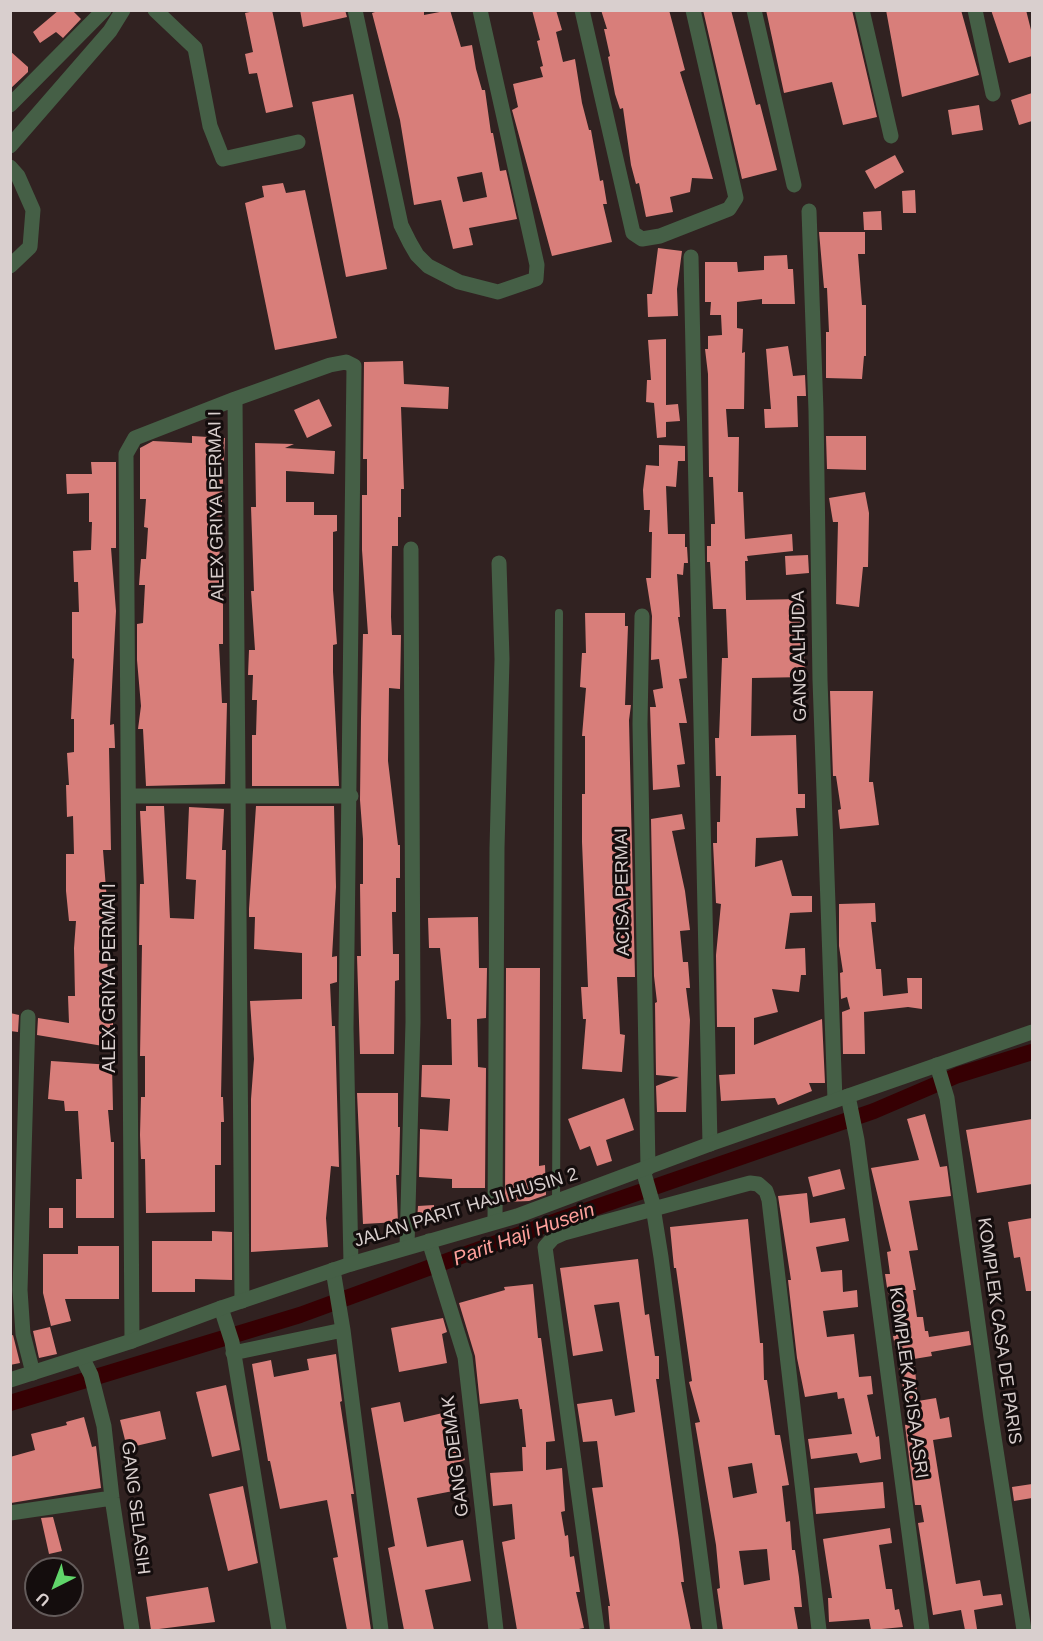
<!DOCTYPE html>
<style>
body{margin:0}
#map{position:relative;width:1043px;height:1641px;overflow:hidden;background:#312221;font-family:Arial,sans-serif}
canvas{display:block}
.frame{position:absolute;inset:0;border:12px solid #d9cfce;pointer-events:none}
.north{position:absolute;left:24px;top:1557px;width:60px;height:60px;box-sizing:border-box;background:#140d0d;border:2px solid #635b5a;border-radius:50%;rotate:222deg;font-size:16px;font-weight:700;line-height:24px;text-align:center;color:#d9cfce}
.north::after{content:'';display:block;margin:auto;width:21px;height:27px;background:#60d56a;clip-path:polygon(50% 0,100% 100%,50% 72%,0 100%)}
</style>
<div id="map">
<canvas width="1043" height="1641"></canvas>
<div class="frame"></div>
<div class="north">U</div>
</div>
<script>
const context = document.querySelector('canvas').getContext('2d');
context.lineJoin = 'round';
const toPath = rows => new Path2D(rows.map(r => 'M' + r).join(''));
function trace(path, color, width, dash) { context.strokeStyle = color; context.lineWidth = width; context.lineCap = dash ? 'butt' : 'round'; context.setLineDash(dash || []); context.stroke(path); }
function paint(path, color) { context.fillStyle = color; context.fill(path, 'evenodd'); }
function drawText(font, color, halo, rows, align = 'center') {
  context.font = font + ' Arial,sans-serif'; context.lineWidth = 6; context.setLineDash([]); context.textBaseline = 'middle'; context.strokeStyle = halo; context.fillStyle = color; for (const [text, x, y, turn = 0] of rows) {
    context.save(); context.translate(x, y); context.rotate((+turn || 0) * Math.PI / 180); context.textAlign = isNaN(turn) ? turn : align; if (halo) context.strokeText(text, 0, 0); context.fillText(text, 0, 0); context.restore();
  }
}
const canal = toPath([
 [10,1403,300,1315,559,1220,874,1111,958,1075,1032,1052]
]);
const building = toPath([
 [59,10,72,10,81,19,63,38,56,32,40,43,33,32],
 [259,10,272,10,293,107,266,113,257,73,249,74,245,54,253,52,245,13],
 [300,10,345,10,347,17,303,27],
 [381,10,424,10,424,15,450,10,461,47,472,45,476,69,482,90,485,90,491,133,493,133,500,171,506,170,517,219,469,228,473,245,453,249,441,200,414,205,400,120,372,13],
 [482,172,487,197,463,202,457,177],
 [532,10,556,10,562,30,556,32,563,62,575,59,582,103,589,130,591,130,600,181,603,180,607,204,603,204,612,242,552,256,512,110,518,107,513,84,543,77,540,67,543,66,537,41,540,40],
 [601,10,669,10,685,70,680,72,713,179,692,178,690,192,670,197,673,212,646,217,639,183,636,184,631,165,623,108,620,109,615,94,608,57,610,56,604,29,607,29],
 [703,10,731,10,756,105,760,104,777,170,742,179],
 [766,10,852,10,877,117,843,125,832,82,784,93],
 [886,10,961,10,979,75,902,97],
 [991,10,1026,10,1032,34,1032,56,1009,63],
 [10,51,28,67,28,72,10,89],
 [1032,93,1032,121,1019,125,1011,100],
 [353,94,387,269,346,277,312,102],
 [979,105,983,130,952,135,948,110],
 [895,155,904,172,875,189,865,171],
 [283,183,286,193,305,190,337,338,275,350,245,203,264,197,262,186],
 [915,190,916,213,903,213,902,191],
 [881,211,882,230,864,230,863,212],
 [819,232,865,232,865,254,858,254,862,305,866,305,866,356,864,356,862,379,826,378,826,332,829,332,827,288,824,288],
 [658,248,682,251,677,289,678,316,648,317,647,294,652,294],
 [787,255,788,269,793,269,795,304,762,304,762,299,737,302,737,328,743,329,742,353,745,352,744,409,726,409,728,437,739,437,738,492,743,492,745,539,792,534,793,551,747,556,748,561,745,561,746,600,803,599,804,615,801,615,806,677,752,678,751,736,796,735,798,794,805,794,805,808,796,808,798,836,756,838,755,867,782,860,792,896,812,896,812,912,790,913,785,949,805,948,806,975,801,975,799,992,772,989,778,1012,754,1018,754,1045,822,1019,825,1083,809,1083,812,1091,778,1105,775,1098,721,1101,719,1075,735,1074,735,1027,717,1027,716,955,721,904,716,903,713,843,717,843,717,822,720,822,721,776,716,776,715,738,719,738,722,658,728,658,726,609,713,609,710,562,707,562,707,546,711,546,711,524,715,524,713,477,709,477,708,374,705,349,708,349,708,336,722,335,721,315,710,315,711,302,705,302,705,262,737,262,738,272,764,270,764,256],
 [666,339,666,405,678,404,680,421,666,422,666,437,657,438,654,403,646,402,647,380,651,380,648,340],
 [788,346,793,376,805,375,806,396,797,396,798,427,765,428,764,409,771,409,766,349],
 [403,361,404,384,449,387,448,409,401,407,404,489,401,489,401,517,398,517,398,546,392,546,391,617,392,635,401,635,400,689,389,688,388,761,398,845,400,845,400,878,396,878,396,912,392,912,393,954,399,954,399,980,395,981,394,1054,360,1054,357,956,361,956,360,884,363,884,363,839,360,800,361,718,363,634,368,634,362,550,362,495,367,495,367,459,363,459,364,362],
 [319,399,332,426,307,438,294,410],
 [192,436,225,438,219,564,223,564,223,644,219,644,222,703,227,703,225,784,146,786,143,729,138,729,141,706,137,660,137,624,143,623,145,585,139,585,141,559,146,559,148,528,144,527,146,499,140,499,140,448,153,441,192,443],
 [826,436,866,436,866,470,827,469],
 [255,443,294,444,285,448,335,451,334,474,286,471,286,502,314,502,314,515,337,515,337,531,333,532,333,590,337,644,333,645,333,672,339,786,252,786,252,735,256,735,257,700,252,700,253,675,248,675,249,650,255,650,251,591,254,591,251,507,256,507],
 [659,445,685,446,685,461,678,461,676,487,666,486,668,534,685,534,685,547,687,547,688,563,684,563,683,575,677,574,680,617,678,617,687,678,679,679,687,723,679,723,685,764,677,765,680,787,653,790,650,707,656,707,653,690,663,688,659,659,651,660,652,616,646,578,651,578,652,532,649,532,650,510,644,510,643,490,646,465,659,466],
 [91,462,116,462,116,548,111,548,116,611,110,725,114,724,115,748,109,748,111,850,103,850,109,927,114,928,111,956,107,956,109,996,113,996,113,1025,110,1025,109,1047,37,1035,38,1018,69,1023,68,996,75,996,74,948,76,921,69,921,66,891,66,854,74,854,73,816,67,817,66,785,69,785,67,753,74,752,74,719,71,719,74,659,72,658,72,612,79,612,78,582,74,582,73,551,91,550,92,522,89,522,89,493,67,494,66,474,92,474],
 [865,492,869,513,868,567,863,567,859,607,836,604,838,522,833,522,829,498],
 [808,555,809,573,786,575,785,556],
 [585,613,625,613,625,626,628,626,625,705,631,705,629,720,635,977,617,977,620,1034,625,1035,622,1072,582,1069,586,1019,583,1019,581,987,588,987,582,842,582,794,585,794,585,736,582,736,586,688,580,687,582,653,586,653],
 [830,691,873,691,869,782,873,782,879,825,840,829,838,810,841,809,836,776,833,776],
 [146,806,164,806,170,918,194,919,196,880,186,879,189,807,224,809,222,850,226,850,221,1097,223,1097,224,1122,221,1122,221,1165,215,1165,215,1212,146,1213,145,1159,141,1159,140,1135,141,1097,145,1097,145,1056,140,1056,142,945,139,945,140,884,144,884,140,811,146,811],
 [256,806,334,806,336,887,332,957,337,956,337,982,330,984,332,1026,335,1026,339,1167,331,1166,326,1218,328,1247,251,1252,251,1099,254,1059,250,1001,302,999,302,953,254,949,255,917,249,917,249,909],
 [682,814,685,829,672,831,685,891,690,930,680,931,683,962,688,962,690,988,686,988,690,1020,686,1112,657,1112,656,1086,679,1077,656,1075,655,1003,657,1002,654,976,651,819],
 [875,903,876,922,871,922,876,969,881,969,883,996,908,993,907,978,922,978,922,1009,908,1007,864,1012,865,1054,843,1054,842,1012,850,1009,847,997,841,999,840,973,843,972,839,946,839,904],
 [478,917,479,968,487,968,486,1018,477,1019,478,1067,486,1068,485,1188,452,1188,452,1179,419,1177,420,1129,448,1131,450,1099,421,1097,422,1065,452,1065,451,1019,447,1019,440,948,429,948,428,918],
 [506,968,540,968,539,1166,545,1165,546,1195,529,1201,505,1202],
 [10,1013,19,1015,18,1032,10,1031],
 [51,1061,112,1065,113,1110,108,1110,111,1142,114,1142,114,1218,76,1218,76,1179,82,1179,78,1111,65,1111,64,1101,48,1099],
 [357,1093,398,1093,398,1127,400,1127,399,1175,396,1175,398,1222,363,1224],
 [624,1098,634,1130,606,1140,612,1161,597,1166,590,1146,580,1150,568,1119],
 [925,1114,940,1167,947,1166,951,1196,909,1201,918,1250,909,1251,916,1290,913,1290,917,1317,923,1317,925,1331,928,1331,929,1337,969,1331,971,1345,931,1352,932,1356,914,1359,918,1401,936,1398,940,1419,949,1417,952,1437,933,1440,956,1584,980,1580,983,1596,1001,1594,1003,1605,974,1610,977,1629,965,1630,961,1610,933,1615,918,1523,924,1522,921,1505,915,1505,905,1425,910,1424,893,1336,896,1336,892,1293,888,1294,885,1274,890,1274,887,1252,891,1251,871,1168,919,1160,907,1119],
 [1032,1119,1032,1184,977,1193,966,1130],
 [840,1169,845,1189,813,1197,808,1177],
 [807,1193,810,1223,845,1218,849,1241,816,1247,821,1272,842,1270,843,1292,857,1290,858,1307,823,1311,827,1337,854,1334,859,1377,871,1376,873,1394,867,1395,876,1437,879,1436,881,1459,860,1463,857,1453,811,1459,808,1439,852,1434,844,1398,838,1399,837,1392,805,1397,797,1358,788,1280,791,1280,778,1196],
 [434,1205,434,1220,417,1221,418,1206],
 [49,1208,63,1208,63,1228,49,1228],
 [1032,1218,1032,1291,1026,1291,1020,1257,1014,1258,1008,1222],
 [748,1219,760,1343,763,1343,764,1380,767,1380,775,1435,780,1435,789,1485,782,1486,786,1522,790,1521,792,1550,795,1550,799,1577,802,1607,794,1607,798,1630,723,1630,717,1589,720,1588,716,1545,695,1423,700,1422,689,1382,692,1381,676,1268,674,1268,670,1227],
 [752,1463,757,1493,733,1498,728,1467],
 [767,1549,770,1580,744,1585,739,1551],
 [212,1231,232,1232,232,1280,195,1279,195,1292,152,1292,152,1241,212,1241],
 [78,1246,119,1246,119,1299,65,1299,71,1321,51,1326,43,1293,43,1254,78,1254],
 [638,1259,645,1315,649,1314,655,1356,659,1356,659,1379,656,1379,679,1540,684,1582,681,1582,691,1630,610,1630,608,1606,610,1606,592,1488,603,1487,597,1441,583,1442,577,1404,612,1399,615,1416,635,1412,619,1302,594,1305,603,1351,573,1356,560,1268],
 [533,1284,538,1338,541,1338,555,1441,546,1442,546,1470,562,1468,565,1511,561,1512,565,1536,568,1535,570,1557,574,1556,580,1592,576,1592,584,1628,574,1630,517,1630,502,1542,515,1539,512,1504,493,1506,490,1473,523,1471,522,1447,526,1447,522,1409,520,1409,518,1399,480,1404,475,1356,459,1303,505,1290,504,1287],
 [443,1318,447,1332,442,1334,447,1363,399,1372,391,1328],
 [50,1327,57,1354,39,1358,33,1331],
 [13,1335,20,1363,10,1365,10,1336],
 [336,1354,342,1401,340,1402,354,1494,351,1494,371,1630,347,1630,333,1558,338,1557,327,1500,280,1509,270,1461,268,1461,252,1364,271,1360,274,1377,309,1370,307,1359],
 [226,1385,240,1450,212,1457,196,1392],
 [400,1402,404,1422,447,1412,455,1442,458,1441,465,1460,447,1466,453,1491,417,1498,427,1547,463,1540,471,1581,425,1590,434,1630,404,1630,388,1548,395,1546,371,1408],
 [160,1411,166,1439,127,1448,120,1420],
 [84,1417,92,1447,96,1446,101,1488,11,1503,10,1457,35,1450,31,1434,67,1425,66,1422],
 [883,1482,885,1508,816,1514,814,1488],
 [1032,1484,1032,1498,1014,1501,1012,1487],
 [243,1486,258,1563,228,1571,209,1494],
 [53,1517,62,1551,49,1554,41,1518],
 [890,1528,892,1543,879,1545,886,1589,892,1589,895,1610,899,1609,903,1627,871,1630,869,1619,829,1622,828,1598,832,1598,823,1539],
 [208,1587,215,1622,151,1630,146,1597]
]);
const service = toPath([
 [556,1202,559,613]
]);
const minor = toPath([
 [155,10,195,48,210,126,223,159,298,142],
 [355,10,401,225,410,243,417,255,428,266,459,282,498,292,536,279,537,265,480,10],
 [582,10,633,233,642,239,660,236,729,209,736,198,693,10],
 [754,10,794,185],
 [862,10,891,136],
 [975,10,993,94],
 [10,105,104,10],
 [10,146,110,31,123,10],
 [10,167,18,176,33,210,30,247,10,266],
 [809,211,816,411,820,680,835,1100],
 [691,257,710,1144],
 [235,399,330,365,346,362,354,366,346,1028,351,1264],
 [642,616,640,724,648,1168],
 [129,796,351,796],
 [28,1017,20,1290,23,1334,33,1373],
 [937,1065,947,1098,991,1418,1024,1630],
 [848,1096,857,1140,922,1630],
 [643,1170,652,1201,661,1257,710,1630],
 [495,1221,497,848,502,659,499,563],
 [429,1241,465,1357,496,1630],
 [407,1247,413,1022,411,549],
 [333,1270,343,1330,381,1630],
 [221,1308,232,1342,279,1630],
 [132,1341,126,454,135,438,235,399,242,1301],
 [233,1353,343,1330],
 [82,1357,91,1375,104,1426,112,1498,132,1630],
 [10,1513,112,1498],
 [597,1630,545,1247,553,1238,564,1233,750,1183,758,1184,766,1191,769,1200,819,1630]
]);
const tertiary = toPath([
 [10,1380,132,1341,221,1308,351,1264,517,1216,710,1144,1032,1032]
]);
const streetNames = [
 ["ALEX GRIYA PERMAI I",217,506,-91],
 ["GANG ALHUDA",800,656,-91],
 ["ACISA PERMAI",623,892,-91],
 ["ALEX GRIYA PERMAI I",110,978,-90],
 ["JALAN PARIT HAJI HUSIN 2",466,1208,-17],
 ["KOMPLEK CASA DE PARIS",999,1331,82],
 ["KOMPLEK ACISA ASRI",908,1383,82],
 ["GANG DEMAK",456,1456,-97],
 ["GANG SELASIH",135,1508,83]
];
const waterNames = [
 ["Parit Haji Husein",524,1235,-20]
];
trace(canal, '#360003', 16);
paint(building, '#d87e7a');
trace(service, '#455f46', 8);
trace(minor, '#455f46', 15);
trace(tertiary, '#455f46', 15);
drawText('18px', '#d9cfce', '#140d0d', streetNames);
drawText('italic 20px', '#ffa09b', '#140d0d', waterNames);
</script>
